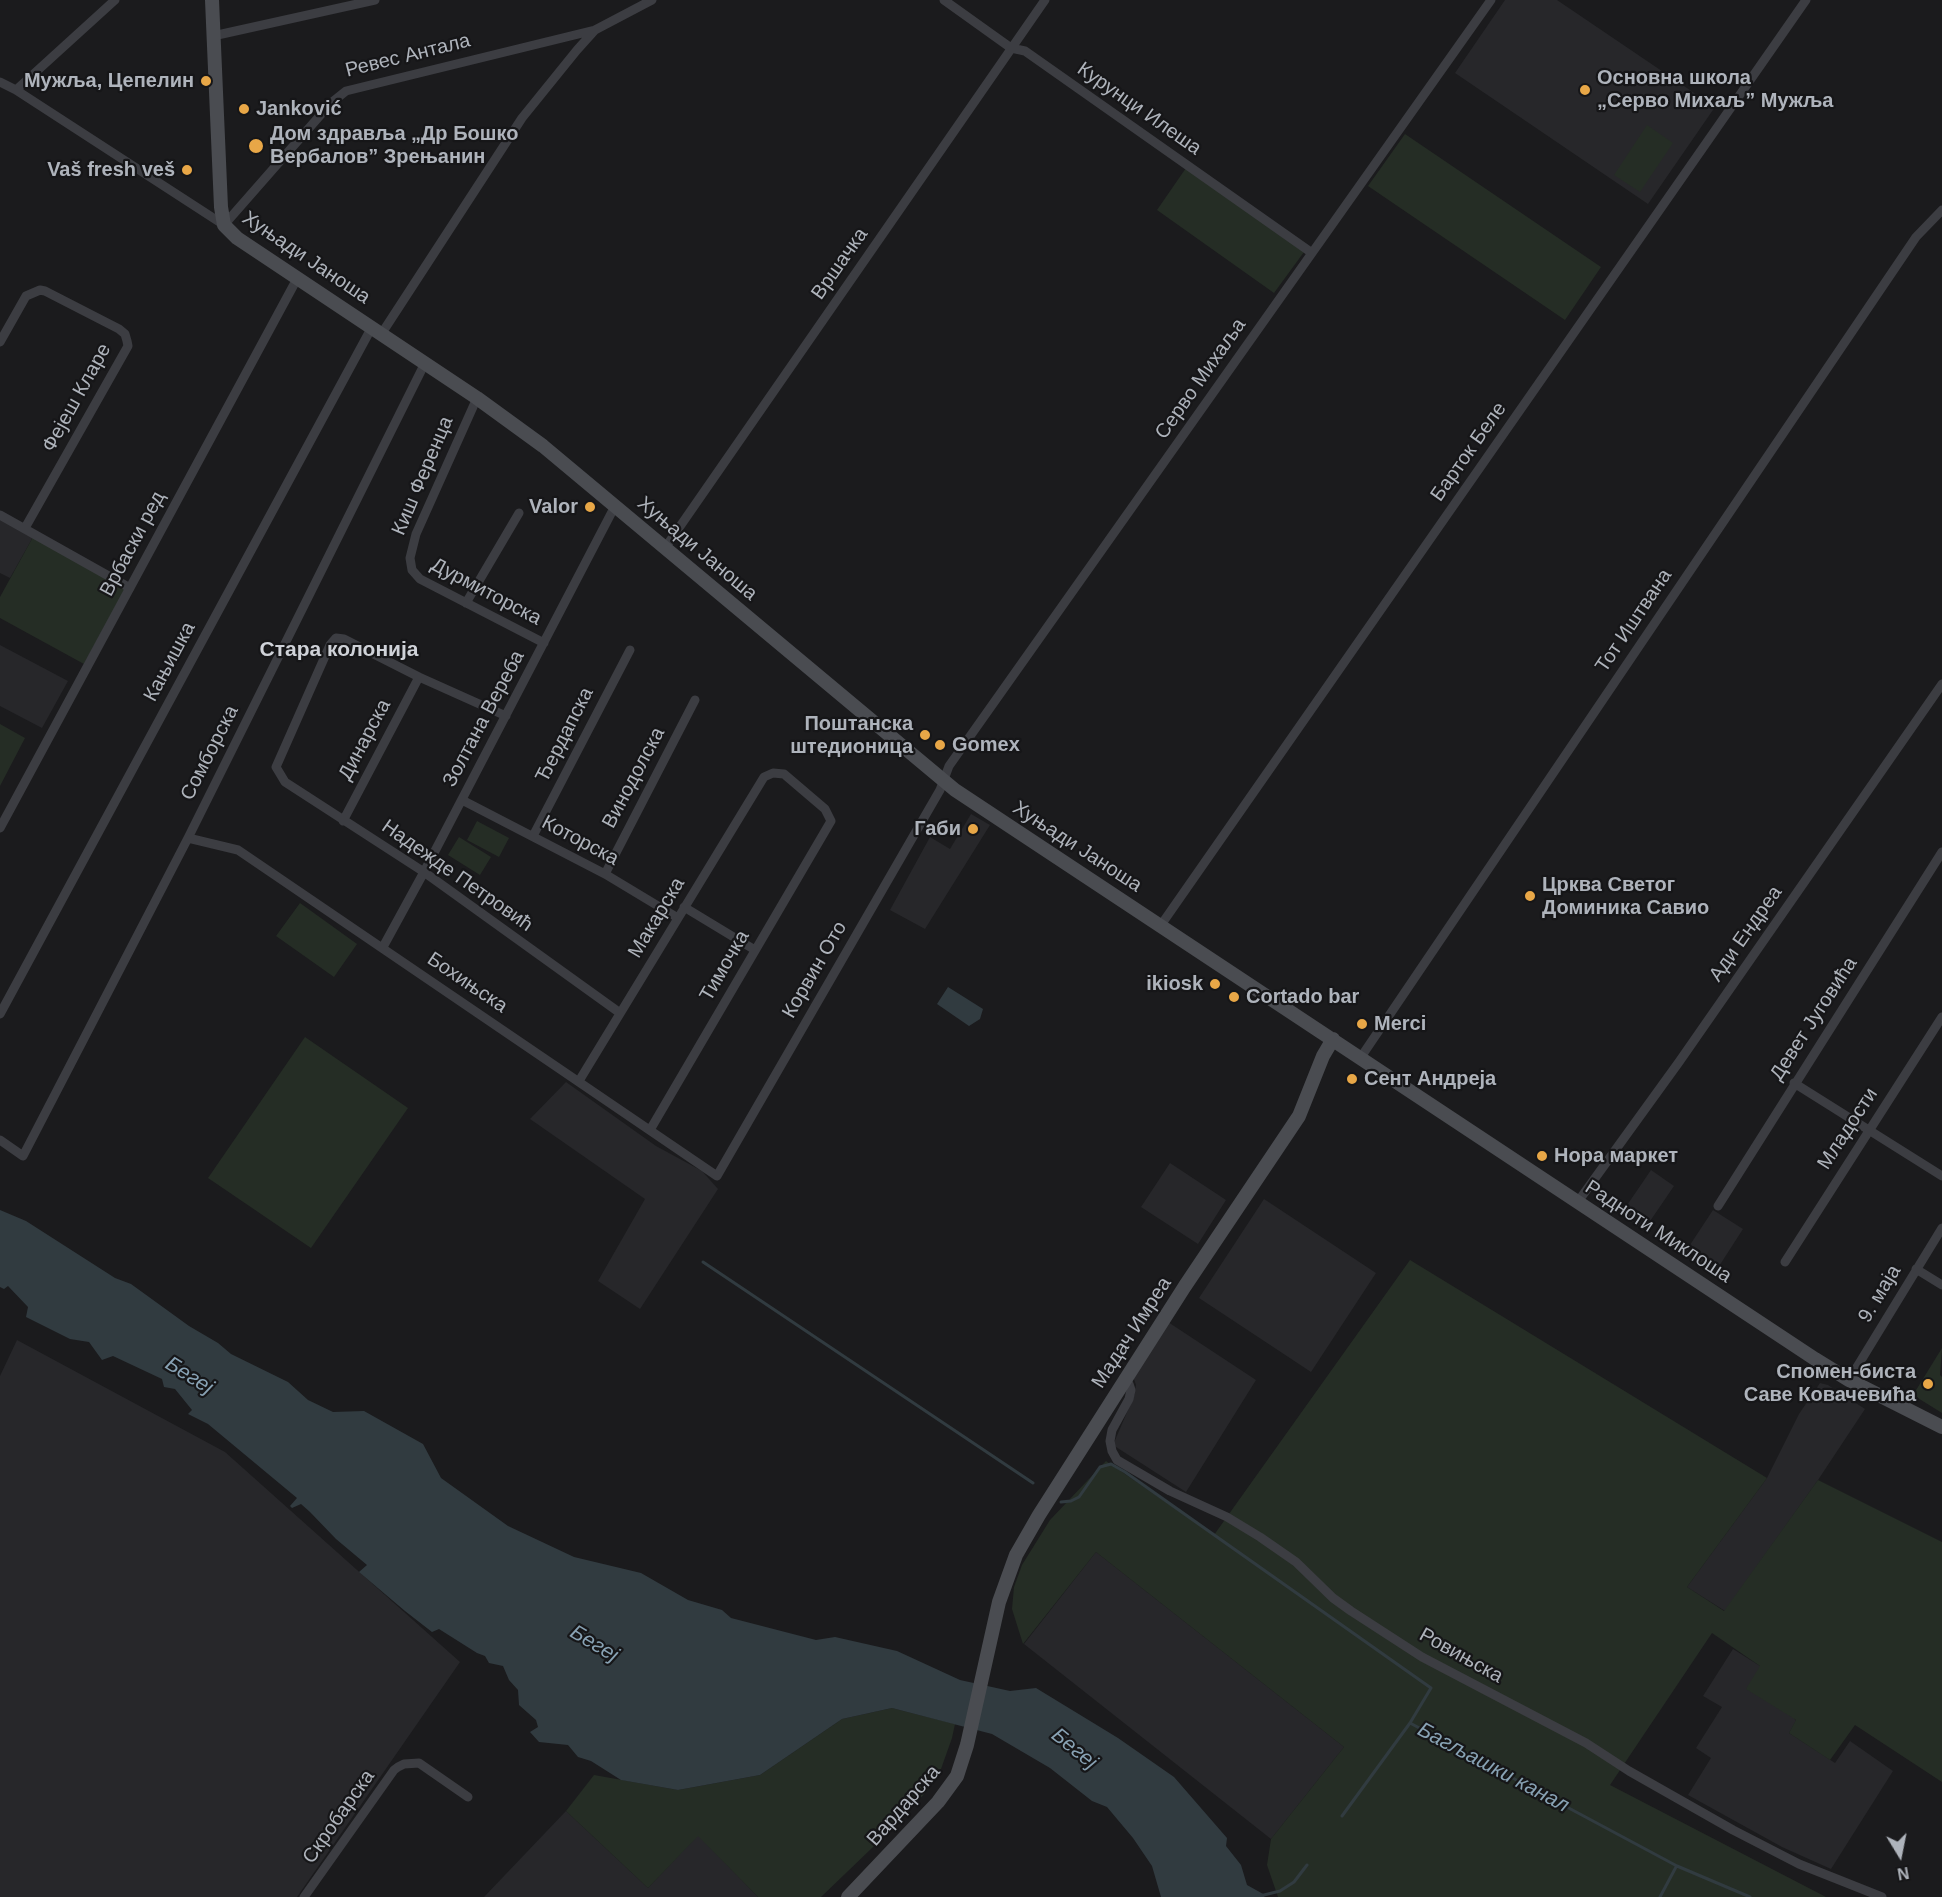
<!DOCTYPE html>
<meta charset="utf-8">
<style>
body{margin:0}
#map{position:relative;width:1942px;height:1897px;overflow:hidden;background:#1b1b1d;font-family:Helvetica,sans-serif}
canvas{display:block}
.north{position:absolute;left:1870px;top:1825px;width:60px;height:60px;-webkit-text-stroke:4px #161618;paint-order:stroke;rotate:170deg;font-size:16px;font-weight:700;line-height:24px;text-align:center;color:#aeb3bb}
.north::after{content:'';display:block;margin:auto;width:21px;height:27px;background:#aeb3bb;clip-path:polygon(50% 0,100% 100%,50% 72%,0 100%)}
</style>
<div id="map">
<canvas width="1942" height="1897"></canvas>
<div class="north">N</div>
</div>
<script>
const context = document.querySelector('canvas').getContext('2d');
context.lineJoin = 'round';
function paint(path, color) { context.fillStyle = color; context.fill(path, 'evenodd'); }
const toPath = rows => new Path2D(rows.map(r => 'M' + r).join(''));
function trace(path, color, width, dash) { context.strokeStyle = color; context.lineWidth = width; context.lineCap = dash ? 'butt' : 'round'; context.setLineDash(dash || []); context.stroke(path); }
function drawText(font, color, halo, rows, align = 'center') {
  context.font = font + ' Helvetica,sans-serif'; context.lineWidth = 4.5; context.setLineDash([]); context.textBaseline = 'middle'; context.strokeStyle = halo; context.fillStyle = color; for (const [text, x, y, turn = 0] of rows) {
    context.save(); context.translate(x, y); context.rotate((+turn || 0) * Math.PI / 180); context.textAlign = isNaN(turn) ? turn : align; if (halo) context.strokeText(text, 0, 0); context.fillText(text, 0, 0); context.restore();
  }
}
const built = toPath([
 [1505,0,1557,0,1715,107,1648,204,1455,73],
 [0,518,33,537,10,578,0,573],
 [0,645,68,681,42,728,0,706],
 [971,814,990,825,925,929,890,910,930,837,950,849],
 [566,1082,656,1146,702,1171,718,1189,640,1309,598,1281,645,1199,530,1119],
 [1170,1163,1226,1200,1198,1244,1141,1207],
 [1651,1170,1674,1186,1644,1230,1621,1214],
 [1264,1199,1376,1273,1311,1372,1199,1298],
 [1713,1210,1743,1229,1714,1274,1684,1254],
 [1168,1322,1256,1380,1186,1492,1113,1445,1134,1396,1136,1385,1132,1373],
 [17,1340,225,1452,460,1662,297,1897,0,1897,0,1376],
 [1820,1383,1828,1385,1865,1409,1818,1480,1725,1611,1687,1587,1767,1478,1799,1414],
 [1096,1552,1344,1747,1271,1839,1024,1644],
 [1733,1649,1760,1666,1796,1721,1789,1733,1835,1763,1850,1741,1893,1771,1831,1869,1782,1847,1688,1795,1711,1758,1696,1748,1722,1707,1703,1696],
 [566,1811,648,1888,698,1835,758,1897,484,1897]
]);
const green = toPath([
 [1647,125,1673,143,1640,192,1614,175],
 [1405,134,1601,267,1565,320,1368,186],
 [1186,168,1304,252,1274,293,1157,210],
 [33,537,126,587,84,664,0,618,0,597],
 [0,724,25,738,0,786],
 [477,821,509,838,499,857,467,840],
 [459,837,491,857,480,875,448,855],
 [300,903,357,944,334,977,276,936],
 [305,1037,408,1108,311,1248,208,1178],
 [1410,1260,1767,1478,1687,1587,1724,1611,1818,1480,1942,1542,1942,1782,1855,1725,1830,1760,1789,1733,1796,1720,1746,1689,1760,1666,1712,1633,1610,1785,1826,1897,1278,1897,1267,1865,1271,1839,1344,1747,1096,1552,1023,1644,1012,1609,1014,1587,1022,1565,1050,1520,1106,1461,1214,1535],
 [1942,1348,1940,1375,1942,1377,1942,1413,1913,1395],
 [892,1708,955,1724,952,1738,941,1769,927,1791,897,1824,821,1897,758,1897,698,1836,648,1888,566,1811,594,1775,678,1790,760,1775,842,1719]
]);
const water = toPath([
 [948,987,983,1009,980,1019,969,1026,937,1004],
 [0,1210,26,1221,115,1278,131,1284,189,1326,218,1343,231,1354,288,1382,308,1400,333,1412,364,1411,423,1444,441,1478,508,1526,574,1557,641,1573,688,1600,722,1610,731,1618,816,1640,835,1637,897,1651,960,1680,1010,1691,1036,1688,1118,1738,1174,1777,1227,1838,1226,1846,1241,1865,1247,1885,1265,1895,1264,1897,1161,1897,1152,1866,1133,1838,1107,1807,1092,1801,1050,1768,992,1734,892,1708,842,1719,760,1775,678,1790,621,1780,591,1761,578,1757,568,1745,539,1742,530,1732,538,1727,536,1720,519,1705,518,1690,509,1680,503,1666,489,1663,485,1656,477,1653,439,1629,432,1632,405,1611,359,1572,367,1565,336,1539,310,1512,301,1504,292,1508,290,1506,297,1498,208,1424,188,1414,192,1410,175,1389,164,1387,162,1379,113,1356,102,1360,89,1342,70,1339,26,1317,28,1307,8,1286,4,1289,0,1287]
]);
const stream = toPath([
 [703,1262,1033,1483],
 [1061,1502,1071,1501,1079,1497,1100,1467,1111,1464,1125,1472,1431,1688,1410,1723],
 [1342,1816,1410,1723,1677,1866,1750,1897],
 [1256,1897,1280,1891,1294,1882,1307,1865],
 [1660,1897,1676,1867]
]);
const street = toPath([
 [944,0,1011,48,1025,51,1312,253],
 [213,36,375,0],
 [0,82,16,90,224,225,331,103,346,91,595,30],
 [16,90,115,0],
 [382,333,522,118,577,50,595,30,652,0],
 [0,342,26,296,40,290,45,291,119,329,125,334,127,341,128,346,25,528],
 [477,398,416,534,410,558,412,570,420,579,544,643],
 [0,515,130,588],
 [665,548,1045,0],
 [466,603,519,513],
 [506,716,419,677,344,639,336,638,330,645,276,767,285,782,424,872,620,1013],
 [462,800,605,874,678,918],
 [343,821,419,677],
 [0,828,298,277],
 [533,836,630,650],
 [188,838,238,850,717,1176,940,790,949,766,1491,0],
 [605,874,695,700],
 [684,907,755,950],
 [1161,925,1806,0],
 [383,947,424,872,615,506],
 [0,1014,372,327],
 [1361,1057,1916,237,1942,210],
 [579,1081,764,777,773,773,784,774,825,809,831,821,650,1130],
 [1794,1083,1942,1176],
 [0,1140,23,1156,188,838,425,363],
 [1577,1203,1679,1062,1942,684],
 [1718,1206,1942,852],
 [1785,1262,1942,1017],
 [1916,1269,1942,1285],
 [1849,1380,1942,1228],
 [1124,1381,1129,1384,1131,1390,1129,1399,1112,1430,1110,1441,1112,1451,1117,1460,1170,1491,1227,1517,1260,1537,1296,1562,1333,1598,1351,1611,1422,1657,1586,1743,1629,1771,1733,1830,1799,1864,1882,1897],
 [304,1897,394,1770,398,1767,404,1764,419,1763,468,1797]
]);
const secondary = toPath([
 [212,0,221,207,224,225,237,238,477,398,543,446,955,790,1815,1359,1849,1380,1942,1427],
 [848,1897,938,1802,957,1776,967,1745,999,1602,1016,1555,1039,1515,1185,1286,1299,1116,1323,1056,1333,1039]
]);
const markers = [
 [206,81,6,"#e8a747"],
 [1585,90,6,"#e8a747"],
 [244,109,6,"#e8a747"],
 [256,146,8,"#e8a747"],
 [187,170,6,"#e8a747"],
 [590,507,6,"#e8a747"],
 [925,735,6,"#e8a747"],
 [940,745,6,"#e8a747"],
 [973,829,6,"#e8a747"],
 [1530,896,6,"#e8a747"],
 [1215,984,6,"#e8a747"],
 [1234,997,6,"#e8a747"],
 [1362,1024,6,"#e8a747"],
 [1352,1079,6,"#e8a747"],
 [1542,1156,6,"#e8a747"],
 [1928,1384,6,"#e8a747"]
];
const streetNames = [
 ["Ревес Антала",408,56,-14],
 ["Курунци Илеша",1139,109,35],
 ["Хуњади Јаноша",306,258,34],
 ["Вршачка",840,264,-55],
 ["Серво Михаља",1201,379,-55],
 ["Фејеш Кларе",77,398,-61],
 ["Барток Беле",1469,452,-55],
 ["Киш Ференца",423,476,-67],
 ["Врбаски ред",133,544,-62],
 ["Хуњади Јаноша",697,549,40],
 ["Дурмиторска",486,592,28],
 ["Тот Иштвана",1634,621,-56],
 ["Кањишка",170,662,-62],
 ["Золтана Вереба",484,719,-62],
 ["Ђердапска",565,735,-63],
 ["Динарска",365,740,-62],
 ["Сомборска",210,753,-63],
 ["Винодолска",634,778,-62],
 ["Которска",580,841,28],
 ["Хуњади Јаноша",1077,847,33],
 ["Надежде Петровић",457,876,35],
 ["Макарска",657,918,-59],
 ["Ади Ендреа",1746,934,-55],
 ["Тимочка",725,966,-60],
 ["Корвин Ото",815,970,-60],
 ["Бохињска",467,983,34],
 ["Девет Југовића",1814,1019,-57],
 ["Младости",1848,1129,-57],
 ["Радноти Миклоша",1658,1232,33],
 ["9. маја",1880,1294,-59],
 ["Мадач Имреа",1132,1333,-57],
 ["Ровињска",1461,1656,29],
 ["Вардарска",904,1806,-49],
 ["Скробарска",339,1817,-55]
];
const poiNames = [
 ["Основна школа",1597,78],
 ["„Серво Михаљ” Мужља",1597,101],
 ["Мужља, Цепелин",194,81,"right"],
 ["Janković",256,109],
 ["Дом здравља „Др Бошко",270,134],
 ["Вербалов” Зрењанин",270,157],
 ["Vaš fresh veš",175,170,"right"],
 ["Valor",578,507,"right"],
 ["Поштанска",913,724,"right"],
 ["штедионица",913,747,"right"],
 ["Gomex",952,745],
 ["Габи",961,829,"right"],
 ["Црква Светог",1542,885],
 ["Доминика Савио",1542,908],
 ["ikiosk",1203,984,"right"],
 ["Cortado bar",1246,997],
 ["Merci",1374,1024],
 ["Сент Андреја",1364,1079],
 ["Нора маркет",1554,1156],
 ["Спомен-биста",1916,1372,"right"],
 ["Саве Ковачевића",1916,1395,"right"]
];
const neighbourhoodNames = [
 ["Стара колонија",339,650]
];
const waterNames = [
 ["Бегеј",189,1376,32],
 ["Бегеј",594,1644,31],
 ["Бегеј",1074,1749,39],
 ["Багљашки канал",1493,1768,28]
];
paint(built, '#27272a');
paint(green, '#252d25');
paint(water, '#313b40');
trace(stream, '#313b40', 3);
trace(street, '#3c3d42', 9);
trace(secondary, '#4a4c51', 14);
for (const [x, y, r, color] of markers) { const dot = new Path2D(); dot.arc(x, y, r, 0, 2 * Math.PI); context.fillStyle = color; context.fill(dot); trace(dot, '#161618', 2); }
drawText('20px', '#aeb3bb', '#161618', streetNames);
drawText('bold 20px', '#aeb3bb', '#161618', poiNames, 'left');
drawText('bold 21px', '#cfd2d8', '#161618', neighbourhoodNames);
drawText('italic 21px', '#88a2b4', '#161618', waterNames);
</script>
